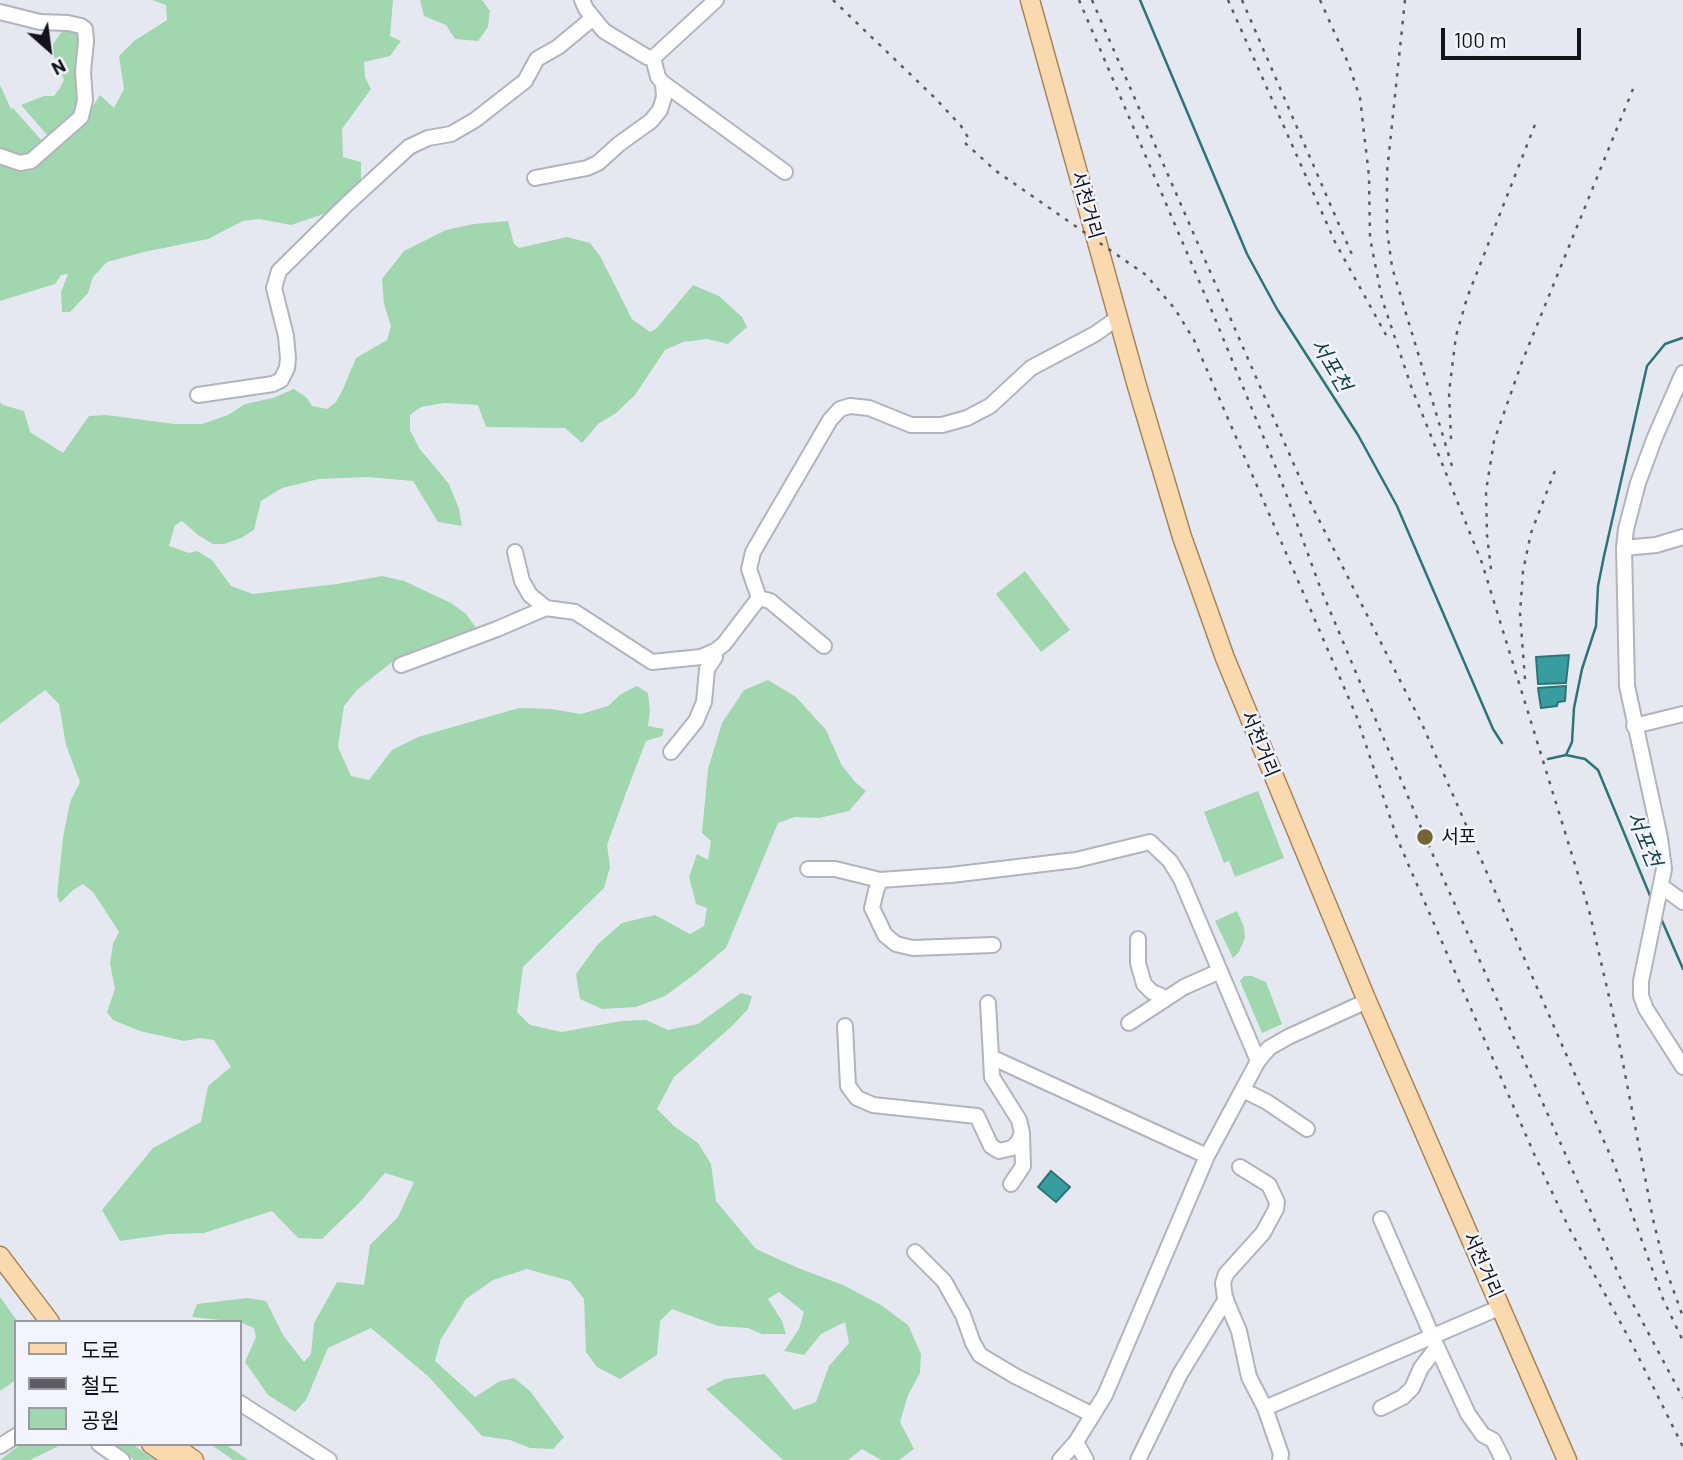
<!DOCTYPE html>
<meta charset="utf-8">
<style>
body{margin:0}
#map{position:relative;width:1683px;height:1460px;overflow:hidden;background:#e5e8f1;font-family:Barlow,"Noto Sans KR",sans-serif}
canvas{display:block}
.legend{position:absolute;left:14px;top:1320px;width:228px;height:126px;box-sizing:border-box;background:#f2f5ff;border:2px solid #999ba3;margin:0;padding:9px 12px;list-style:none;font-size:21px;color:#131418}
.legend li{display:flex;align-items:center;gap:14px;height:35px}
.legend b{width:35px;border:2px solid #999ba3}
.north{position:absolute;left:14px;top:14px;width:70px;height:70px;-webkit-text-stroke:5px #f2f5ff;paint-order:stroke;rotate:152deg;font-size:19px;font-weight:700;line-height:28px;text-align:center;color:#131418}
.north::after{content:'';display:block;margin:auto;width:24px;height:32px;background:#131418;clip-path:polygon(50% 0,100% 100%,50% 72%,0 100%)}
.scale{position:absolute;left:1441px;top:28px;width:140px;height:32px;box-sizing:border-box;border:4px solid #131418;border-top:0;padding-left:9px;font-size:21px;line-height:24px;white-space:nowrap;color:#131418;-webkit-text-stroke:5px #f2f5ff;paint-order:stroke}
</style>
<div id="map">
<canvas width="1683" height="1460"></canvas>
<ul class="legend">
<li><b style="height:9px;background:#fad9af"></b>도로</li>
<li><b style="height:9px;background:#5b5d63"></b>철도</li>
<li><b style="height:19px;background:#a1d7af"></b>공원</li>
</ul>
<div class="north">N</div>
<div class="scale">100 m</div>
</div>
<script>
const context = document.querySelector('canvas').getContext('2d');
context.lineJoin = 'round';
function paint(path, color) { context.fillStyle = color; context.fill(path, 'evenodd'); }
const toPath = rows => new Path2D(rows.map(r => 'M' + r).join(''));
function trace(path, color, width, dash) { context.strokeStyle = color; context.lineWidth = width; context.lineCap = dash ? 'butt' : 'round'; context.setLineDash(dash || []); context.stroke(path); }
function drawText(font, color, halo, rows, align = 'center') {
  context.font = font + ' Barlow,"Noto Sans KR",sans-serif'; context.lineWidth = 5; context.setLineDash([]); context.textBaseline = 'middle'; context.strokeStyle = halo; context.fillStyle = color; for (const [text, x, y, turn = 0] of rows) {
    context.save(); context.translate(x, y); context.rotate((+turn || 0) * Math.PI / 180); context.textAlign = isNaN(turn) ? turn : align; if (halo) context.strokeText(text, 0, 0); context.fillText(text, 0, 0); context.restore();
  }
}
const green = toPath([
 [152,0,393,0,390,36,401,41,390,56,364,62,365,77,371,89,342,129,343,157,361,162,361,180,327,213,291,225,259,219,243,221,208,239,144,252,107,262,93,277,88,293,70,312,62,312,61,292,68,274,61,275,55,284,0,301,0,163,12,168,31,167,49,156,82,123,100,95,114,108,124,89,119,56,134,41,167,20,166,5],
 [420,0,482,0,490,11,488,27,478,41,455,39,446,25,424,16],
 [74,26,83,36,82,100,77,113,49,137,21,105,44,96,54,96,60,88,64,80,54,56,53,44,65,27],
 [0,85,11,109,13,108,43,142,22,160,0,151],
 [508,221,514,244,519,248,567,237,590,243,600,256,632,319,650,332,656,329,693,285,719,296,742,317,747,327,728,344,707,339,683,342,665,350,635,395,616,413,598,424,582,443,565,428,486,427,478,405,444,403,421,407,410,415,410,430,419,448,449,484,459,509,462,526,438,522,413,481,367,477,319,479,282,488,261,501,254,530,241,538,224,544,213,544,198,535,182,521,175,525,169,546,189,553,197,551,212,560,231,586,253,594,337,584,382,576,404,581,451,603,466,614,477,629,392,662,357,690,344,706,338,747,351,776,369,780,392,750,418,737,519,708,551,709,581,714,608,706,621,694,637,686,648,693,650,711,648,726,664,729,662,736,646,741,626,793,607,845,610,867,604,888,523,967,517,1012,530,1025,562,1032,621,1021,646,1020,668,1030,698,1024,741,993,752,996,748,1009,732,1026,674,1077,657,1109,675,1127,698,1143,711,1164,716,1201,756,1249,798,1268,843,1285,881,1305,908,1325,921,1354,920,1373,908,1395,900,1422,914,1449,899,1460,881,1460,862,1449,848,1460,783,1460,706,1389,725,1379,765,1374,794,1410,816,1402,829,1366,849,1343,845,1322,821,1334,804,1355,784,1351,799,1329,804,1312,779,1292,768,1299,782,1321,786,1334,762,1334,748,1328,718,1326,672,1309,660,1321,657,1355,620,1379,597,1367,586,1352,584,1299,570,1281,527,1269,493,1280,466,1299,441,1339,435,1361,475,1397,500,1381,514,1378,530,1391,564,1437,553,1449,530,1448,510,1440,482,1436,429,1377,371,1328,328,1348,306,1400,295,1412,268,1395,245,1362,256,1337,254,1328,240,1322,192,1317,197,1304,247,1298,266,1301,283,1335,304,1362,311,1354,314,1323,337,1282,364,1285,370,1245,398,1217,414,1182,385,1173,359,1203,322,1239,298,1238,272,1211,204,1233,169,1234,120,1241,102,1210,153,1148,201,1122,208,1086,231,1067,214,1040,200,1038,184,1041,140,1031,113,1020,107,1012,115,989,110,963,113,944,119,932,93,892,83,884,73,890,60,903,57,896,63,838,70,802,80,782,66,745,59,704,45,690,0,724,0,402,3,405,24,411,30,432,63,453,89,416,106,415,175,424,202,424,228,415,245,404,273,398,294,389,307,398,312,406,327,409,336,402,343,389,356,358,387,340,391,326,384,304,382,279,404,251,446,230,474,224],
 [1025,571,1070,630,1041,652,996,594],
 [768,680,796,697,826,730,841,764,855,782,866,791,849,811,819,818,795,817,778,823,726,948,695,974,665,996,636,1007,602,1009,580,999,576,974,598,944,622,923,655,915,690,934,704,926,707,908,696,904,689,877,697,854,708,860,711,841,702,833,708,769,722,723,744,690],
 [1258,791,1284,858,1235,877,1229,861,1224,863,1204,812],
 [1237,911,1244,927,1245,938,1239,952,1233,958,1215,921],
 [1244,976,1252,976,1266,982,1282,1024,1262,1033,1240,981],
 [0,1297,18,1322,16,1322,16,1380,0,1391],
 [21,1444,63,1444,30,1460,0,1460],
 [114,1444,132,1444,155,1460,134,1460],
 [210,1444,225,1444,248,1460,233,1460]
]);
const water = toPath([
 [1569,655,1566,683,1538,684,1536,657,1569,655],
 [1566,686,1565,701,1558,702,1557,706,1541,708,1538,688,1566,686],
 [1051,1171,1070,1187,1056,1202,1038,1187,1051,1171]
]);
const stream = toPath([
 [1140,0,1247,254,1277,309,1358,435,1397,506,1493,729,1502,743],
 [1566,755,1572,742,1574,708,1582,669,1596,626,1598,586,1604,556,1647,366,1665,344,1682,338],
 [1548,759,1566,755,1585,759,1598,770,1651,898],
 [1660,916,1683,969]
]);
const minor = toPath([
 [582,0,586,9,604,31,647,57,653,58,716,0],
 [0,12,40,22,68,23,81,26,85,29,86,41,83,72,85,100,81,117,31,161,20,163,0,156],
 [663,83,785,172],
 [535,178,587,168,598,163,619,144,651,121,660,110,664,97,663,83,658,77,653,58],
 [1683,373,1655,437,1638,483,1626,529,1624,548,1627,686,1660,838,1664,869,1641,981,1641,996,1646,1009,1683,1067],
 [198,395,273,384,281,380,287,368,288,358,286,336,274,288,279,271,347,204,409,147,428,138,451,134,475,120,525,81,537,59,558,47,593,18],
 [1624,548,1656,545,1683,537],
 [515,552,522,581,530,595,546,608,575,612,652,662,701,657,715,651,724,644,759,598,749,569,753,552,830,420,840,409,850,406,869,408,911,425,942,425,967,418,990,406,1031,368,1095,334,1119,317],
 [759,598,770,601,824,646],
 [401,665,497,629,546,608],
 [1634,726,1683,714],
 [671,752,696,721,704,702,707,669,715,657,715,651],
 [808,869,835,869,880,880],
 [1661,886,1683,902],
 [1138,939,1138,963,1144,984,1152,992,1166,998],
 [993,945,913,948,896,944,885,935,872,908,876,891,880,880,951,875,1076,860,1150,842,1170,861,1181,879,1258,1061],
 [988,1003,991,1057,1207,1156],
 [1129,1023,1184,987,1220,971],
 [845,1026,848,1086,857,1098,873,1105,977,1116,991,1146,999,1151,1012,1148,1018,1142,1022,1133],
 [991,1057,992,1077,1019,1120,1022,1133,1023,1166,1011,1184],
 [1243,1090,1267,1102,1307,1129],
 [1240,1167,1269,1185,1277,1202,1276,1209,1263,1233,1226,1274,1223,1283,1225,1298,1239,1331,1249,1377,1265,1408,1281,1454,1280,1460],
 [1381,1219,1437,1347,1421,1368,1412,1388,1403,1397,1381,1408],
 [915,1252,944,1281,963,1315,973,1343,980,1355,1015,1376,1093,1415],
 [1437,1347,1468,1414,1483,1435,1493,1440,1503,1460],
 [240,1403,329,1460],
 [1265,1408,1501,1307],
 [1076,1442,1086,1460],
 [99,1444,122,1460],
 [0,1446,16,1436],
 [1060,1460,1076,1442,1105,1395,1207,1156,1258,1061,1269,1048,1288,1037,1367,1001],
 [1138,1460,1180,1374,1226,1299]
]);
const major = toPath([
 [1030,0,1137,386,1182,537,1225,658,1367,1001,1567,1460],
 [0,1256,50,1322],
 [151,1444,174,1460],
 [171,1444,194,1460]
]);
const rail = toPath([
 [833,0,936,99,961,126,969,139],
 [1079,0,1214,316,1281,480,1320,587,1425,837,1626,1291,1683,1398],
 [1092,0,1312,506,1422,724,1614,1164,1663,1299,1683,1341],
 [1228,0,1335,242,1386,335],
 [1242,0,1353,257],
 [1320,0,1349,65,1360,98,1369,176,1370,238,1382,299,1411,386,1482,563,1589,910,1616,1027,1653,1219,1664,1264,1683,1317],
 [1405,0,1387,172,1387,230,1392,267,1452,466],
 [965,143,996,171,1146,275,1175,309,1194,340,1356,715,1397,838,1412,873,1535,1156,1569,1228,1631,1342,1683,1447],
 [1451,439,1449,392,1456,336,1467,298,1536,122],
 [1491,569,1487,535,1486,491,1494,441,1522,362,1633,89],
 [1525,679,1520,613,1523,571,1531,533,1556,468]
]);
const markers = [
 [1425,837,9,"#746633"]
];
const streetNames = [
 ["서천거리",1087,205,74],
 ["서천거리",1260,744,68],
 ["서천거리",1483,1265,66]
];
const poiNames = [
 ["서포",1441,837]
];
const waterNames = [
 ["서포천",1331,365,59],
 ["서포천",1644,839,67]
];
paint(green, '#a1d7af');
paint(water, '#389da0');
trace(water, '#2d7477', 2);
trace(stream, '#2d7477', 2.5);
trace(minor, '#b1b4bd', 18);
trace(major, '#a78458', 21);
trace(minor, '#fff', 14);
trace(major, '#fad9af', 18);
trace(rail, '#5b5d63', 2.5, [3.5, 7]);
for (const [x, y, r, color] of markers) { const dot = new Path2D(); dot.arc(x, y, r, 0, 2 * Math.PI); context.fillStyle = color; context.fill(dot); trace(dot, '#f2f5ff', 2.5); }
drawText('19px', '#131418', '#f2f5ff', streetNames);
drawText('19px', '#131418', '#f2f5ff', poiNames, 'left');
drawText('italic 21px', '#164344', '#f2f5ff', waterNames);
</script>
